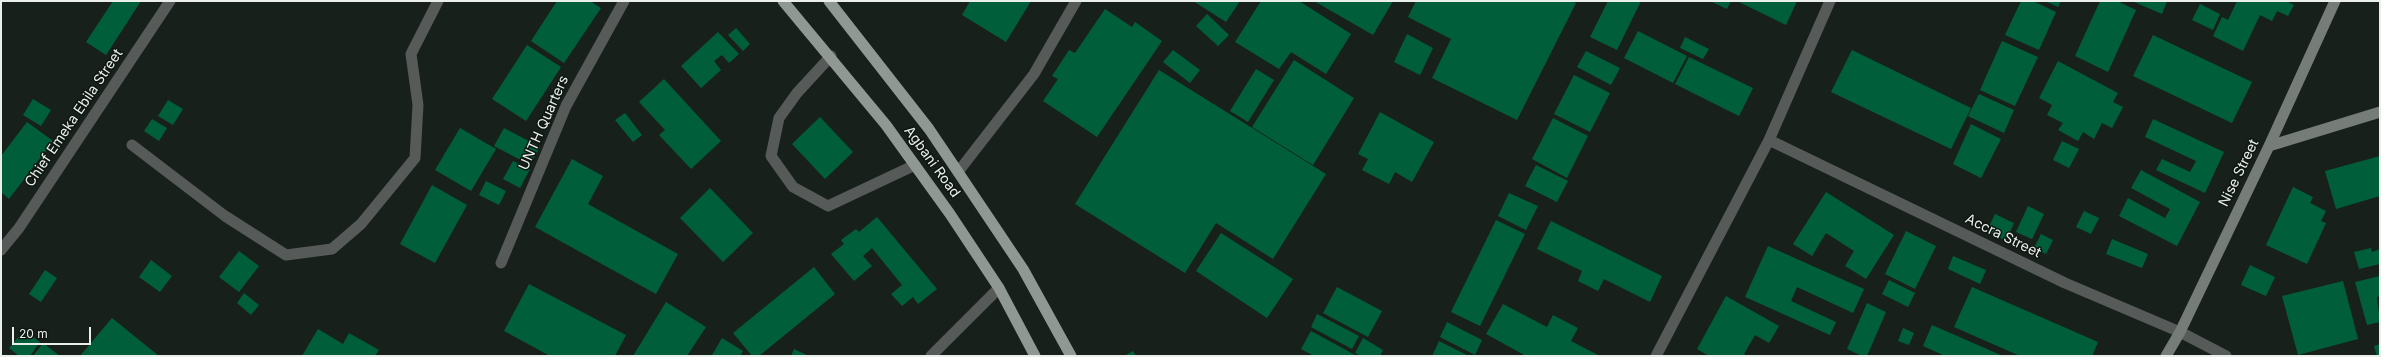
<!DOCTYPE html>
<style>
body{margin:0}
#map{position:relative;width:2381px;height:357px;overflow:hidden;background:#18201b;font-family:Inter,sans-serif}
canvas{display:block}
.frame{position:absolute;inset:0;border:2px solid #eaefec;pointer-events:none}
.scale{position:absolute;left:12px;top:327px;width:79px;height:18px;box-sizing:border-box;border:2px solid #eaefec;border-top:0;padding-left:5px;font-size:12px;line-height:14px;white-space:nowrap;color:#eaefec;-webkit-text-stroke:3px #0f1712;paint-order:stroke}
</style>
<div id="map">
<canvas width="2381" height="357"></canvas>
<div class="frame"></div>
<div class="scale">20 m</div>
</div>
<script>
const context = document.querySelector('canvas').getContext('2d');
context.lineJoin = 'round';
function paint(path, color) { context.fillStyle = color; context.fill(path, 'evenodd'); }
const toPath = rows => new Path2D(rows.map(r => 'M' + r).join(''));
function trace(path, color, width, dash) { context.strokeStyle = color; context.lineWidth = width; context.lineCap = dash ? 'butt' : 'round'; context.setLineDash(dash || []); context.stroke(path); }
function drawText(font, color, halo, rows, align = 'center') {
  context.font = font + ' Inter,sans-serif'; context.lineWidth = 3; context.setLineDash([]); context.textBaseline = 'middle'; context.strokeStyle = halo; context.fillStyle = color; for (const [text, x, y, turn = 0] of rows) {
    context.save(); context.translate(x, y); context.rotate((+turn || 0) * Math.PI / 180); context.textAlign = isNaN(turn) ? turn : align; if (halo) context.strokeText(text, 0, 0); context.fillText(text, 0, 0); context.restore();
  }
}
const building = toPath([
 [113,1,141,1,106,55,86,42],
 [557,1,590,1,601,8,564,63,531,41],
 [970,1,1031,1,1006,42,962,15],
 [1193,1,1240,1,1226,22],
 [1261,1,1299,1,1351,34,1326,74,1291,52,1279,69,1235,42],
 [1314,1,1393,1,1373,35],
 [1416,1,1571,1,1576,3,1517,120,1432,78,1451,39,1408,17],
 [1608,1,1641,1,1617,50,1590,37],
 [1710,1,1731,1,1727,9],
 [1737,1,1797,1,1786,25],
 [2021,1,2033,1,2056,12,2039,50,2005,35],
 [2045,1,2061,1,2058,7],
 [2100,1,2117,1,2136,10,2108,72,2075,56],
 [2132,1,2167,1,2162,14],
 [2237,1,2286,1,2294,5,2288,16,2277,11,2272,21,2260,15,2243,51,2213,36,2222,17,2228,20],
 [2200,4,2220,14,2213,30,2192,20],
 [1105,9,1132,27,1135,22,1162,41,1097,137,1043,101,1058,79,1052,76,1069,50,1075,53],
 [1207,14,1229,35,1218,46,1196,26],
 [736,28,750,44,743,51,728,35],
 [1638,31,1687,56,1673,83,1624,58],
 [718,32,739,54,729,63,722,55,714,61,721,70,701,88,681,66],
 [1407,34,1433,48,1420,75,1394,62],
 [2153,35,2252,82,2232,123,2133,76],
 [1685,37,1709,49,1703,59,1680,48],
 [2002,41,2038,57,2015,106,1980,90],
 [527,45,561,67,526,121,492,99],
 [1173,50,1200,70,1190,83,1163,62],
 [1852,50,1971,108,1951,149,1831,92],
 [1586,51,1620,68,1611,85,1577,67],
 [1689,57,1753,88,1739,116,1675,84],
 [1294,60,1354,98,1313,165,1252,127],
 [2058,61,2118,93,2113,102,2123,107,2112,128,2102,123,2094,139,2083,132,2078,141,2058,130,2063,123,2047,115,2052,105,2039,98],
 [1256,69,1274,80,1248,122,1230,111],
 [1159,70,1326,174,1273,259,1216,223,1185,273,1075,204],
 [1574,75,1610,93,1590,132,1554,114],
 [664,79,721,141,691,169,659,135,665,130,639,102],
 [1979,94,2014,110,2004,133,1968,116],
 [33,99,51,110,41,126,23,115],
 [168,100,183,109,173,125,158,116],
 [1380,112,1434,142,1412,182,1395,172,1389,184,1362,170,1368,159,1358,154],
 [625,113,642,135,633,142,615,120],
 [820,117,853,152,825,179,792,144],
 [1553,118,1588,136,1567,178,1532,159],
 [152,119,167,128,159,141,144,131],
 [2153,119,2224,152,2205,193,2156,170,2162,159,2190,172,2196,161,2145,137],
 [27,122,53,141,9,199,1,192,1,156],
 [1971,124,2001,139,1981,178,1953,164],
 [460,128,496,149,471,191,435,170],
 [504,128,540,147,530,165,494,146],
 [2062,141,2079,149,2069,168,2053,160],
 [2380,156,2380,196,2336,209,2325,171],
 [572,159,603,176,588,204,678,254,656,294,535,227],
 [513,161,530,169,520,188,503,179],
 [1536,165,1568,181,1557,202,1525,186],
 [2141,170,2200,202,2177,246,2119,216,2128,198,2165,218,2170,209,2131,188],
 [486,181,506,191,499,205,479,195],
 [432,185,467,205,435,263,400,244],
 [2293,187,2313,197,2310,203,2326,211,2321,221,2326,223,2307,264,2266,245],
 [710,188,753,233,723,262,680,218],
 [1826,192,1894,235,1866,279,1845,266,1854,251,1826,233,1812,256,1793,244],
 [1509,193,1538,206,1526,230,1498,216],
 [2028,206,2044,214,2032,239,2016,232],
 [2084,211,2099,218,2091,234,2076,227],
 [1995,214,2014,223,2006,241,1987,231],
 [877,217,937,289,918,304,913,297,902,306,891,294,902,285,872,248,863,256,872,266,854,281,831,254,844,244,841,240,856,229,859,232],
 [1496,220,1525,234,1480,326,1451,312],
 [1551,221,1662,276,1650,302,1604,279,1598,291,1578,281,1582,271,1537,249],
 [1906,231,1936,246,1915,289,1885,274],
 [1221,233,1293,279,1267,318,1196,271],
 [2041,234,2053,240,2046,254,2034,248],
 [2112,239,2148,254,2142,268,2106,254],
 [1768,246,1864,289,1853,313,1797,287,1791,301,1836,322,1830,335,1745,297],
 [2371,248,2372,252,2380,249,2380,264,2359,269,2354,252],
 [239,251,259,266,239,292,219,277],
 [1953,256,1986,270,1980,284,1948,269],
 [151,260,172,276,160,292,139,277],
 [2250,265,2275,277,2266,296,2241,285],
 [814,267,835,294,759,356,752,356,733,333],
 [45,270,57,278,41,302,29,294],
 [2380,276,2380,296,2377,297,2380,322,2367,325,2355,282],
 [1889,280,1915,293,1908,307,1882,294],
 [2343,281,2358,339,2298,355,2282,296],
 [529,284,626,335,615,356,550,356,504,331],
 [1337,287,1382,311,1368,337,1323,313],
 [1972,287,2098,342,2092,356,2020,356,1954,327],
 [244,293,259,305,251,315,237,303],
 [1726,296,1779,326,1769,343,1755,335,1744,354,1748,356,1709,356,1697,349],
 [666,302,706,327,687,356,633,356],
 [1867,303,1886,312,1867,356,1862,356,1847,349],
 [1503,304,1547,327,1553,315,1578,328,1571,341,1600,356,1526,356,1486,334],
 [1317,314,1359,336,1352,349,1311,327],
 [112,318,159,356,80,356],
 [1447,322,1482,340,1475,355,1440,337],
 [1932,325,2003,356,1945,356,1923,346],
 [1903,328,1914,333,1909,345,1898,341],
 [318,329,343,344,349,333,379,350,375,356,302,356],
 [24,330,40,342,30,356,19,356,9,348],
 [1311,331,1357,356,1314,356,1301,349],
 [722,338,743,351,740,356,712,355],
 [1363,338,1383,350,1380,356,1361,356,1355,353],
 [1439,341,1469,356,1432,356],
 [43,343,60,356,33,356],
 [2380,344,2380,356,2377,356,2374,346],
 [794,349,809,356,791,356],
 [1133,351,1136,356,1124,356]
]);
const minor = toPath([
 [831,56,797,93,779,118,771,156,793,187,828,206,915,165],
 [1769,140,2065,283,2180,332,2226,356],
 [132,145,225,216,286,255,332,249,361,224,415,158,418,105,411,54,438,1],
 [958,172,1034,74,1076,1],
 [1,250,19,228,170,1],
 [501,263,566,106,624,1],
 [931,356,999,288],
 [1656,356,1769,140,1830,1]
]);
const secondary = toPath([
 [2269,146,2380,112],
 [2166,356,2180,332,2269,146,2335,1]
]);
const primary = toPath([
 [783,1,886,125,950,214,999,288,1035,356],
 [829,1,929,129,958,172,1023,269,1071,356]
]);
const streetNames = [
 ["Chief Emeka Ebila Street",74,118,-56],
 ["UNTH Quarters",544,123,-66],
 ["Agbani Road",932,162,54],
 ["Nise Street",2239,173,-64],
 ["Accra Street",2003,236,26]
];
paint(building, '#005f3a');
trace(minor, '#565a58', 11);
trace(secondary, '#767d79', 11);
trace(primary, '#8f9892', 11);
drawText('14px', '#eaefec', '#0f1712', streetNames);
</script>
